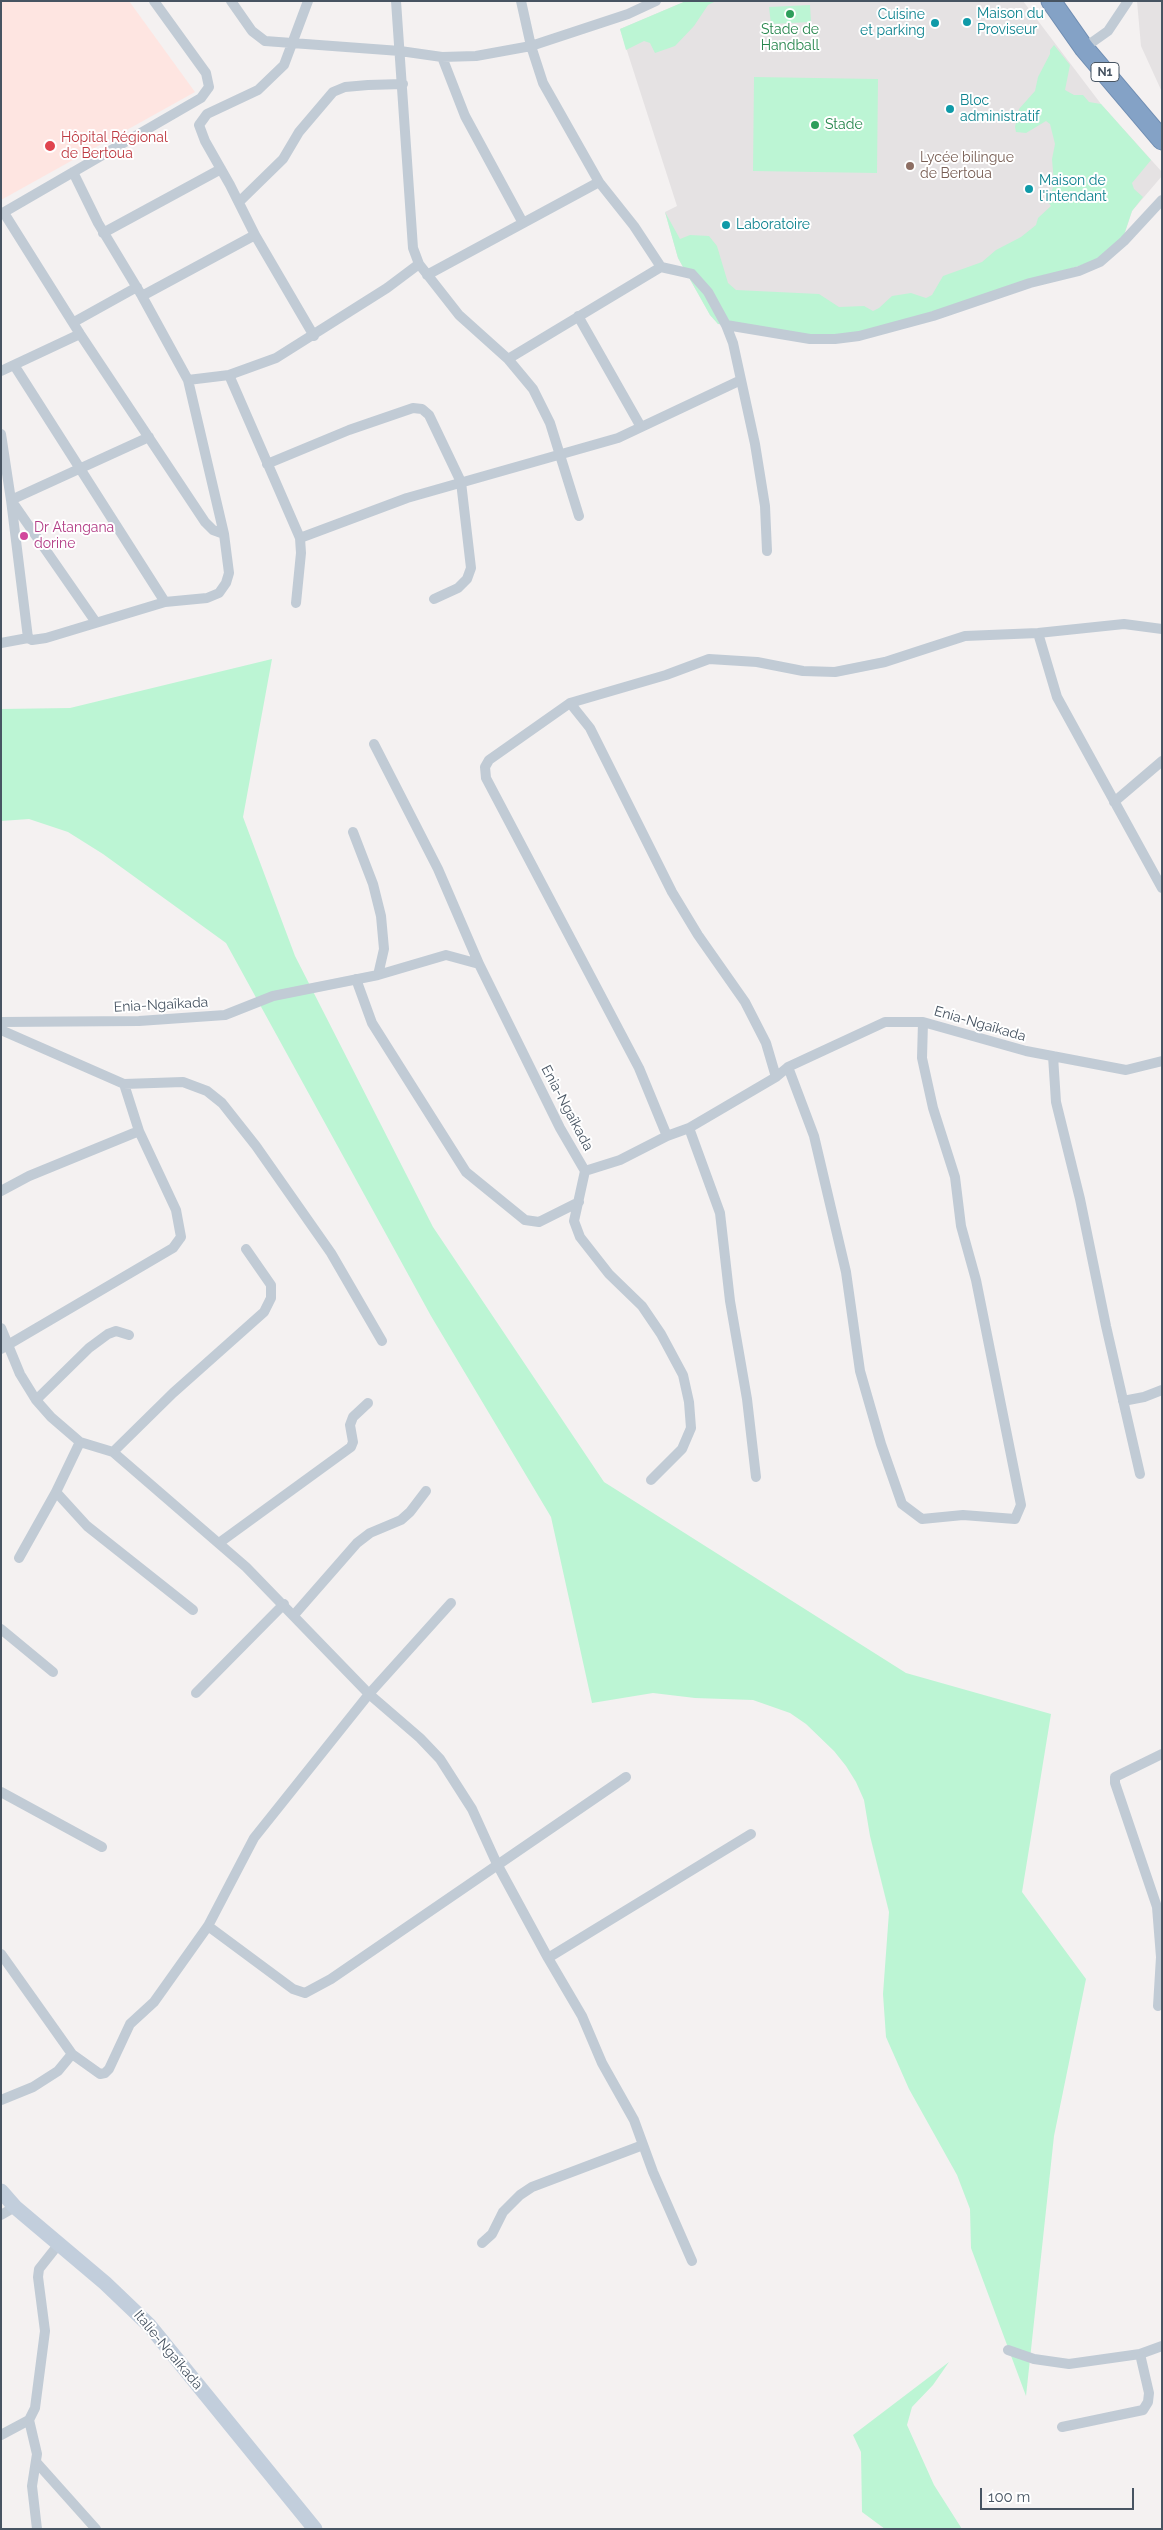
<!DOCTYPE html>
<meta charset="utf-8">
<style>
body{margin:0}
#map{position:relative;width:1163px;height:2530px;overflow:hidden;background:#f4f1f1;font-family:Raleway,sans-serif}
canvas{display:block}
.frame{position:absolute;inset:0;border:2px solid #475462;pointer-events:none}
.scale{position:absolute;left:980px;top:2488px;width:154px;height:22px;box-sizing:border-box;border:2px solid #475462;border-top:0;padding-left:6px;font-size:15px;line-height:18px;white-space:nowrap;color:#475462;-webkit-text-stroke:4px #fff;paint-order:stroke}
</style>
<div id="map">
<canvas width="1163" height="2530"></canvas>
<div class="frame"></div>
<div class="scale">100 m</div>
</div>
<script>
const context = document.querySelector('canvas').getContext('2d');
context.lineJoin = 'round';
function paint(path, color) { context.fillStyle = color; context.fill(path, 'evenodd'); }
const toPath = rows => new Path2D(rows.map(r => 'M' + r).join(''));
function trace(path, color, width, dash) { context.strokeStyle = color; context.lineWidth = width; context.lineCap = dash ? 'butt' : 'round'; context.setLineDash(dash || []); context.stroke(path); }
function drawText(font, color, halo, rows, align = 'center') {
  context.font = font + ' Raleway,sans-serif'; context.lineWidth = 4; context.setLineDash([]); context.textBaseline = 'middle'; context.strokeStyle = halo; context.fillStyle = color; for (const [text, x, y, turn = 0] of rows) {
    context.save(); context.translate(x, y); context.rotate((+turn || 0) * Math.PI / 180); context.textAlign = isNaN(turn) ? turn : align; if (halo) context.strokeText(text, 0, 0); context.fillText(text, 0, 0); context.restore();
  }
}
const education = toPath([
 [686,1,1023,1,1101,104,1162,172,1162,176,1132,211,1124,235,1059,271,952,309,740,326,718,324,710,315,678,258,665,212,677,206,620,29],
 [1137,1,1162,1,1162,92,1141,46]
]);
const medical = toPath([
 [1,1,129,1,195,92,1,200]
]);
const green = toPath([
 [686,1,716,1,708,5,694,26,675,46,655,53,650,43,644,41,626,50,620,29],
 [810,5,811,22,771,24,769,7],
 [1054,45,1070,65,1065,90,1074,95,1083,95,1089,102,1101,104,1151,160,1132,183,1134,189,1143,197,1132,211,1124,235,1098,260,857,335,817,338,718,324,710,315,678,258,665,212,680,239,690,235,709,236,717,246,728,283,736,290,819,294,839,307,864,306,873,311,879,308,892,296,911,293,926,298,932,295,943,276,982,262,996,250,1021,237,1036,225,1038,218,1051,206,1048,202,1054,184,1052,159,1055,144,1050,124,1046,121,1026,133,1016,132,1015,127,1019,109,1035,91,1038,77,1050,54,1050,50],
 [754,77,878,79,877,173,753,171],
 [272,659,243,817,295,956,433,1227,604,1482,906,1673,1051,1714,1022,1892,1086,1979,1054,2136,1026,2396,971,2248,970,2209,957,2175,909,2089,886,2037,883,1994,889,1912,870,1836,864,1800,856,1782,846,1766,834,1751,806,1724,790,1713,753,1700,695,1698,653,1693,592,1703,551,1517,431,1316,226,943,103,854,68,832,29,819,1,821,1,709,70,708],
 [949,2362,933,2385,912,2407,907,2425,934,2485,962,2529,885,2529,862,2512,861,2452,853,2435]
]);
const street = toPath([
 [231,1,252,31,265,41,400,51,442,57,476,56,531,46,628,14,656,1],
 [308,1,284,65,258,90,207,114,199,125,205,141,230,185,255,235,314,336],
 [396,1,413,248,419,264,459,315,508,359,533,389,550,423,579,516],
 [521,1,531,46,543,83,599,182,634,226,661,267,692,274,708,292,726,325,733,343,755,444,765,506,767,551],
 [1084,48,1108,31,1128,1],
 [442,57,465,116,523,223],
 [73,172,98,223,142,296,188,380,224,534,229,573,226,583,219,593,207,598,165,602,46,638,32,640,28,638,11,500,149,437],
 [239,202,283,159,299,132,333,92,345,87,368,85,403,84],
 [4,213,80,334,205,522,213,530,224,534],
 [1,214,201,98,209,87,206,73,154,1],
 [103,233,221,169],
 [427,275,599,182],
 [142,296,255,235],
 [578,316,641,427],
 [74,322,137,287],
 [726,325,810,339,835,339,859,336,933,316,1030,283,1079,271,1100,262,1124,241,1162,200],
 [508,359,661,267],
 [14,365,165,602],
 [1,371,80,334],
 [229,375,300,538,301,553,296,603],
 [188,380,229,375,276,358,387,288,419,264],
 [1,434,11,500,95,621],
 [267,464,349,430,413,408,422,409,429,415,461,482,471,568,467,579,458,588,434,599],
 [300,538,407,498,618,438,741,380],
 [1038,633,1057,697,1162,888],
 [1,643,28,638],
 [570,703,590,728,672,892,698,935,745,1002,766,1043,776,1077],
 [374,744,438,869,479,964],
 [1114,802,1162,761],
 [353,832,373,884,381,916,384,949,378,975],
 [356,979,372,1023,466,1172,525,1220,539,1222,579,1202],
 [1,1022,139,1021,225,1015,273,996,378,975,446,955,479,964,560,1128,585,1171,620,1160,667,1136,689,1128,776,1077,788,1067,885,1022,923,1022,1026,1051,1126,1070,1162,1061],
 [1,1030,124,1084,183,1082,207,1091,222,1103,256,1146,331,1253,382,1341],
 [1053,1056,1056,1102,1080,1199,1106,1326,1140,1474],
 [788,1067,814,1136,846,1272,860,1371,881,1444,902,1504,922,1519,963,1515,1015,1519,1021,1505,976,1280,961,1226,955,1177,933,1108,922,1058,923,1022],
 [689,1128,720,1213,730,1301,747,1399,756,1477],
 [667,1136,639,1068,486,778,485,767,489,760,570,703,666,675,709,659,757,662,803,671,835,672,885,662,965,636,1038,633,1124,624,1162,629],
 [585,1171,574,1221,580,1237,609,1274,642,1306,661,1334,683,1375,689,1402,691,1428,682,1449,651,1480],
 [1,1191,29,1176,139,1131],
 [1,1328,20,1374,36,1400,51,1417,80,1442,113,1452,246,1567,369,1694,420,1738,440,1759,472,1809,497,1864,548,1958,582,2016,602,2063,634,2120,653,2172,692,2261],
 [1,1349,173,1248,181,1237,176,1210,139,1131,124,1084],
 [36,1400,89,1348,108,1334,116,1331,129,1335],
 [1123,1401,1144,1397,1162,1390],
 [113,1452,173,1393,264,1312,271,1298,271,1285,246,1249],
 [56,1492,87,1526,193,1610],
 [219,1543,351,1447,353,1442,350,1425,353,1417,368,1403],
 [19,1558,56,1492,80,1442],
 [294,1615,357,1543,370,1533,401,1520,410,1512,426,1491],
 [1,1629,53,1672],
 [196,1693,284,1604],
 [1,1792,102,1847],
 [208,1926,293,1989,305,1993,331,1979,626,1777],
 [1,1954,72,2054,100,2074,105,2073,109,2069,130,2024,154,2002,208,1926,254,1838,369,1694,451,1603],
 [548,1958,751,1834],
 [1158,2006,1161,1957,1157,1907,1115,1783,1115,1777,1162,1754],
 [1,2100,33,2087,58,2071,72,2054],
 [1,2215,15,2207],
 [482,2243,492,2234,503,2212,520,2195,532,2187,643,2145],
 [1008,2350,1034,2359,1069,2364,1140,2354,1162,2346],
 [29,2420,37,2454,32,2486,37,2529],
 [1062,2427,1143,2410,1148,2402,1149,2393,1140,2354],
 [1,2435,29,2420,35,2408,45,2331,38,2277,39,2269,58,2245],
 [37,2463,96,2529]
]);
const secondary = toPath([
 [1,2191,15,2207,105,2283,149,2325,315,2529]
]);
const highway = toPath([
 [1051,1,1084,48,1162,140]
]);
const markers = [
 [790,14,5,"#2e9e5b"],
 [967,22,5,"#0f9aa8"],
 [935,23,5,"#0f9aa8"],
 [950,109,5,"#0f9aa8"],
 [815,125,5,"#2e9e5b"],
 [50,146,6,"#e0444e"],
 [910,166,5,"#8d6e63"],
 [1029,189,5,"#0f9aa8"],
 [726,225,5,"#0f9aa8"],
 [24,536,5,"#d1479c"]
];
const shields = [
 [1105,72,28]
];
const shieldNames = [
 ["N1",1105,72]
];
const cultureNames = [
 ["Maison du",977,14],
 ["Proviseur",977,30],
 ["Cuisine",925,15,"right"],
 ["et parking",925,31,"right"],
 ["Bloc",960,101],
 ["administratif",960,117],
 ["Maison de",1039,181],
 ["l'intendant",1039,197],
 ["Laboratoire",736,225]
];
const leisureNames = [
 ["Stade de",790,30],
 ["Handball",790,46],
 ["Stade",825,125,"left"]
];
const healthNames = [
 ["Hôpital Régional",61,138],
 ["de Bertoua",61,154]
];
const educationNames = [
 ["Lycée bilingue",920,158],
 ["de Bertoua",920,174]
];
const hotelNames = [
 ["Dr Atangana",34,528],
 ["dorine",34,544]
];
const streetNames = [
 ["Enia-Ngaîkada",161,1005,-3],
 ["Enia-Ngaîkada",980,1024,16],
 ["Enia-Ngaîkada",567,1108,62],
 ["Italie-Ngaîkada",168,2350,50]
];
paint(education, '#e5e2e3');
paint(medical, '#fee5e1');
paint(green, '#bcf5d4');
trace(highway, '#6f8db2', 21);
trace(street, '#c1cbd5', 10);
trace(secondary, '#c2cedc', 15);
trace(highway, '#84a2c6', 19);
for (const [x, y, r, color] of markers) { const dot = new Path2D(); dot.arc(x, y, r, 0, 2 * Math.PI); context.fillStyle = color; context.fill(dot); trace(dot, '#fff', 2); }
for (const [x, y, w] of shields) { const box = new Path2D(); box.roundRect(x - w / 2, y - 9.5, w, 19, 4); context.fillStyle = '#fff'; context.fill(box); trace(box, '#475462', 1); }
drawText('bold 12px', '#475462', null, shieldNames);
drawText('14px', '#0d838f', '#fff', cultureNames, 'left');
drawText('14px', '#27864d', '#fff', leisureNames);
drawText('14px', '#be3a42', '#fff', healthNames, 'left');
drawText('14px', '#785e54', '#fff', educationNames, 'left');
drawText('14px', '#b23c85', '#fff', hotelNames, 'left');
drawText('14px', '#475462', '#fff', streetNames);
</script>
